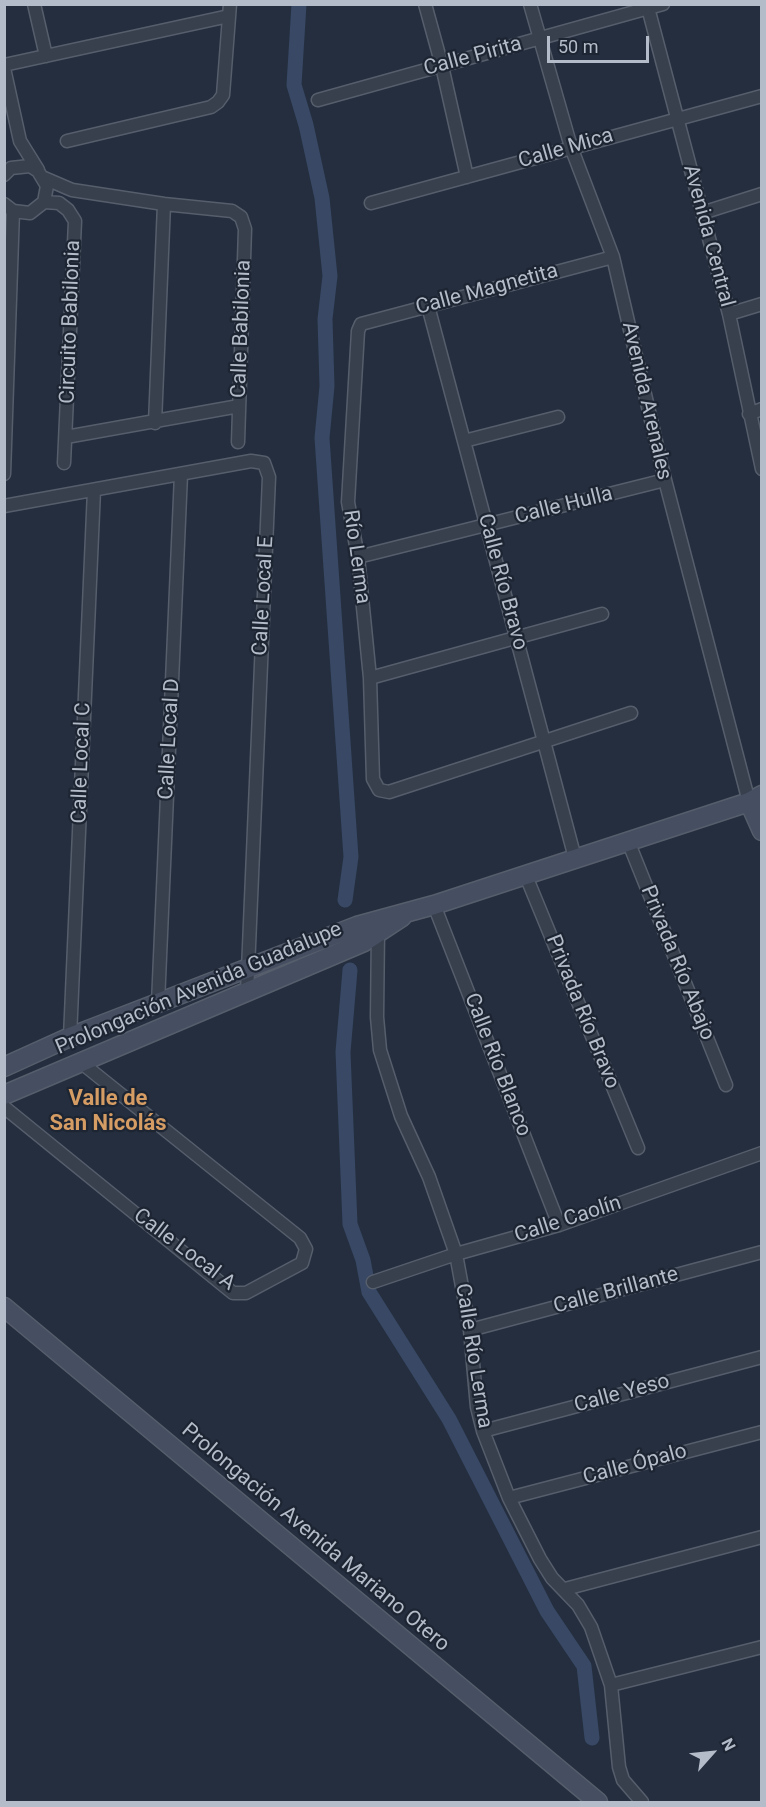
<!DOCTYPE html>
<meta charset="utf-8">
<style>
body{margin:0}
#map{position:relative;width:766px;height:1807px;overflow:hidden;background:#242e3e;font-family:Roboto,sans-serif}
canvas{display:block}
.frame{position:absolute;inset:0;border:6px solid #b4bbc9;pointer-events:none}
.north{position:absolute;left:682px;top:1723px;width:60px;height:60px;-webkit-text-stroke:4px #1d2533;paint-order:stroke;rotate:63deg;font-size:16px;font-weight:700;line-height:24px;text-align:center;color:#b4bbc9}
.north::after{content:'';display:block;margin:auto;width:21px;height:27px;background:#b4bbc9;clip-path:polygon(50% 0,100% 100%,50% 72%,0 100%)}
.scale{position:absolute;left:547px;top:36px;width:102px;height:27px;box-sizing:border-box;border:3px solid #b4bbc9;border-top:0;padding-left:8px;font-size:18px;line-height:21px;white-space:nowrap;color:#b4bbc9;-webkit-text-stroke:4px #1d2533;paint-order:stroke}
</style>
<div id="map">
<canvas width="766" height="1807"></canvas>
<div class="frame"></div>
<div class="north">N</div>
<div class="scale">50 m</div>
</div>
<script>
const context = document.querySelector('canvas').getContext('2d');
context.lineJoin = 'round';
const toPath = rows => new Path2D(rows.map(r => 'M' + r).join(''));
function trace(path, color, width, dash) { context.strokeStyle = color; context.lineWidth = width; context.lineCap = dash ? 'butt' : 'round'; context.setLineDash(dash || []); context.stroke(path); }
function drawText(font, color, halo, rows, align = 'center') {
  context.font = font + ' Roboto,sans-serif'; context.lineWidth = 4.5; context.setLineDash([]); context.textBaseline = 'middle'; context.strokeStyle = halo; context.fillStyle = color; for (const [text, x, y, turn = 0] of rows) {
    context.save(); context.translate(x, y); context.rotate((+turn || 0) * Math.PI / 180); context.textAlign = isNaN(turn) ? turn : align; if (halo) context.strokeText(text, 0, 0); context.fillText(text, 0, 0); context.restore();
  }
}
const canal = toPath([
 [299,4,294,85,306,125,322,198,330,276,325,319,327,386,322,438,351,857,345,900],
 [350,970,343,1052,350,1224,363,1260,369,1292,449,1419,547,1611,584,1666,592,1738]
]);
const street = toPath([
 [34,4,46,56],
 [425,4,442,66,467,177],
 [530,4,571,147,613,257,665,480,749,802],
 [647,4,729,314,762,469],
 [4,65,229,16],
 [4,68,20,141,38,170],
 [318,100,663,4],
 [67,141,211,107,218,102,223,95,230,4],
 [4,175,11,168,30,166,38,171,47,186,44,202,30,213,13,211,4,204],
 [44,178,72,190,164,204,232,211,241,217,245,229,238,442],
 [44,202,59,203,68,210,75,221,64,463],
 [371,203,762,96],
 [702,213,762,194],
 [613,257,361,324,358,331,348,502,358,557,370,678,373,779,379,790,389,792,631,713],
 [428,306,575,858],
 [729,314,762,304],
 [749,414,762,409],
 [155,423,164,204],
 [66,437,239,406],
 [464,441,558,417],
 [4,474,13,211],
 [4,506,251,461,264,463,269,477,247,993],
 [358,557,665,480],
 [370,678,602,614],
 [628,841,726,1085],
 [526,876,638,1148],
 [434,905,559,1225],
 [378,930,377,1017,380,1050,401,1116,429,1177,456,1254,470,1330,477,1407,483,1431,509,1498,540,1559,552,1578,578,1605,591,1627,611,1685,619,1767,623,1780,642,1802],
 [158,1003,181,474],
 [70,1037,94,490],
 [4,1107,233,1293,246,1293,302,1263,306,1249,300,1238,83,1064],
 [373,1282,456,1254,559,1225,762,1153],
 [470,1330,762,1252],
 [483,1431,762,1357],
 [509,1498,762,1432],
 [565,1589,762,1537],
 [611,1685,762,1647]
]);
const secondary = toPath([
 [749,802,762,831],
 [4,1067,70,1037,357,926,434,905,749,802,762,795],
 [4,1095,364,942,402,917],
 [4,1307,598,1802]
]);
const streetNames = [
 ["Calle Pirita",473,57,-15],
 ["Calle Mica",566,149,-16],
 ["Avenida Central",708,236,75],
 ["Calle Magnetita",487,290,-15],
 ["Circuito Babilonia",71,322,-88],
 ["Calle Babilonia",242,329,-88],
 ["Avenida Arenales",646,401,77],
 ["Calle Hulla",564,506,-14],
 ["Río Lerma",356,557,82],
 ["Calle Río Bravo",502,582,75],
 ["Calle Local E",264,596,-87],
 ["Calle Local D",170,739,-87],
 ["Calle Local C",82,763,-88],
 ["Privada Río Abajo",677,963,68],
 ["Prolongación Avenida Guadalupe",199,989,-23],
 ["Privada Río Bravo",582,1012,68],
 ["Calle Río Blanco",497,1065,69],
 ["Calle Caolín",568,1220,-18],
 ["Calle Local A",184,1250,37],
 ["Calle Brillante",616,1291,-15],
 ["Calle Río Lerma",473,1356,81],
 ["Calle Yeso",622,1394,-15],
 ["Calle Ópalo",635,1465,-15],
 ["Prolongación Avenida Mariano Otero",315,1538,40]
];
const neighbourhoodNames = [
 ["Valle de",108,1099],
 ["San Nicolás",108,1124]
];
trace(canal, '#384865', 15);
trace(street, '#565e6c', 15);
trace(secondary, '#565e6c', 21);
trace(street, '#38404e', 12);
trace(secondary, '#464f61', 18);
drawText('21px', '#b4bbc9', '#1d2533', streetNames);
drawText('bold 22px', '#d59c64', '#1d2533', neighbourhoodNames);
</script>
